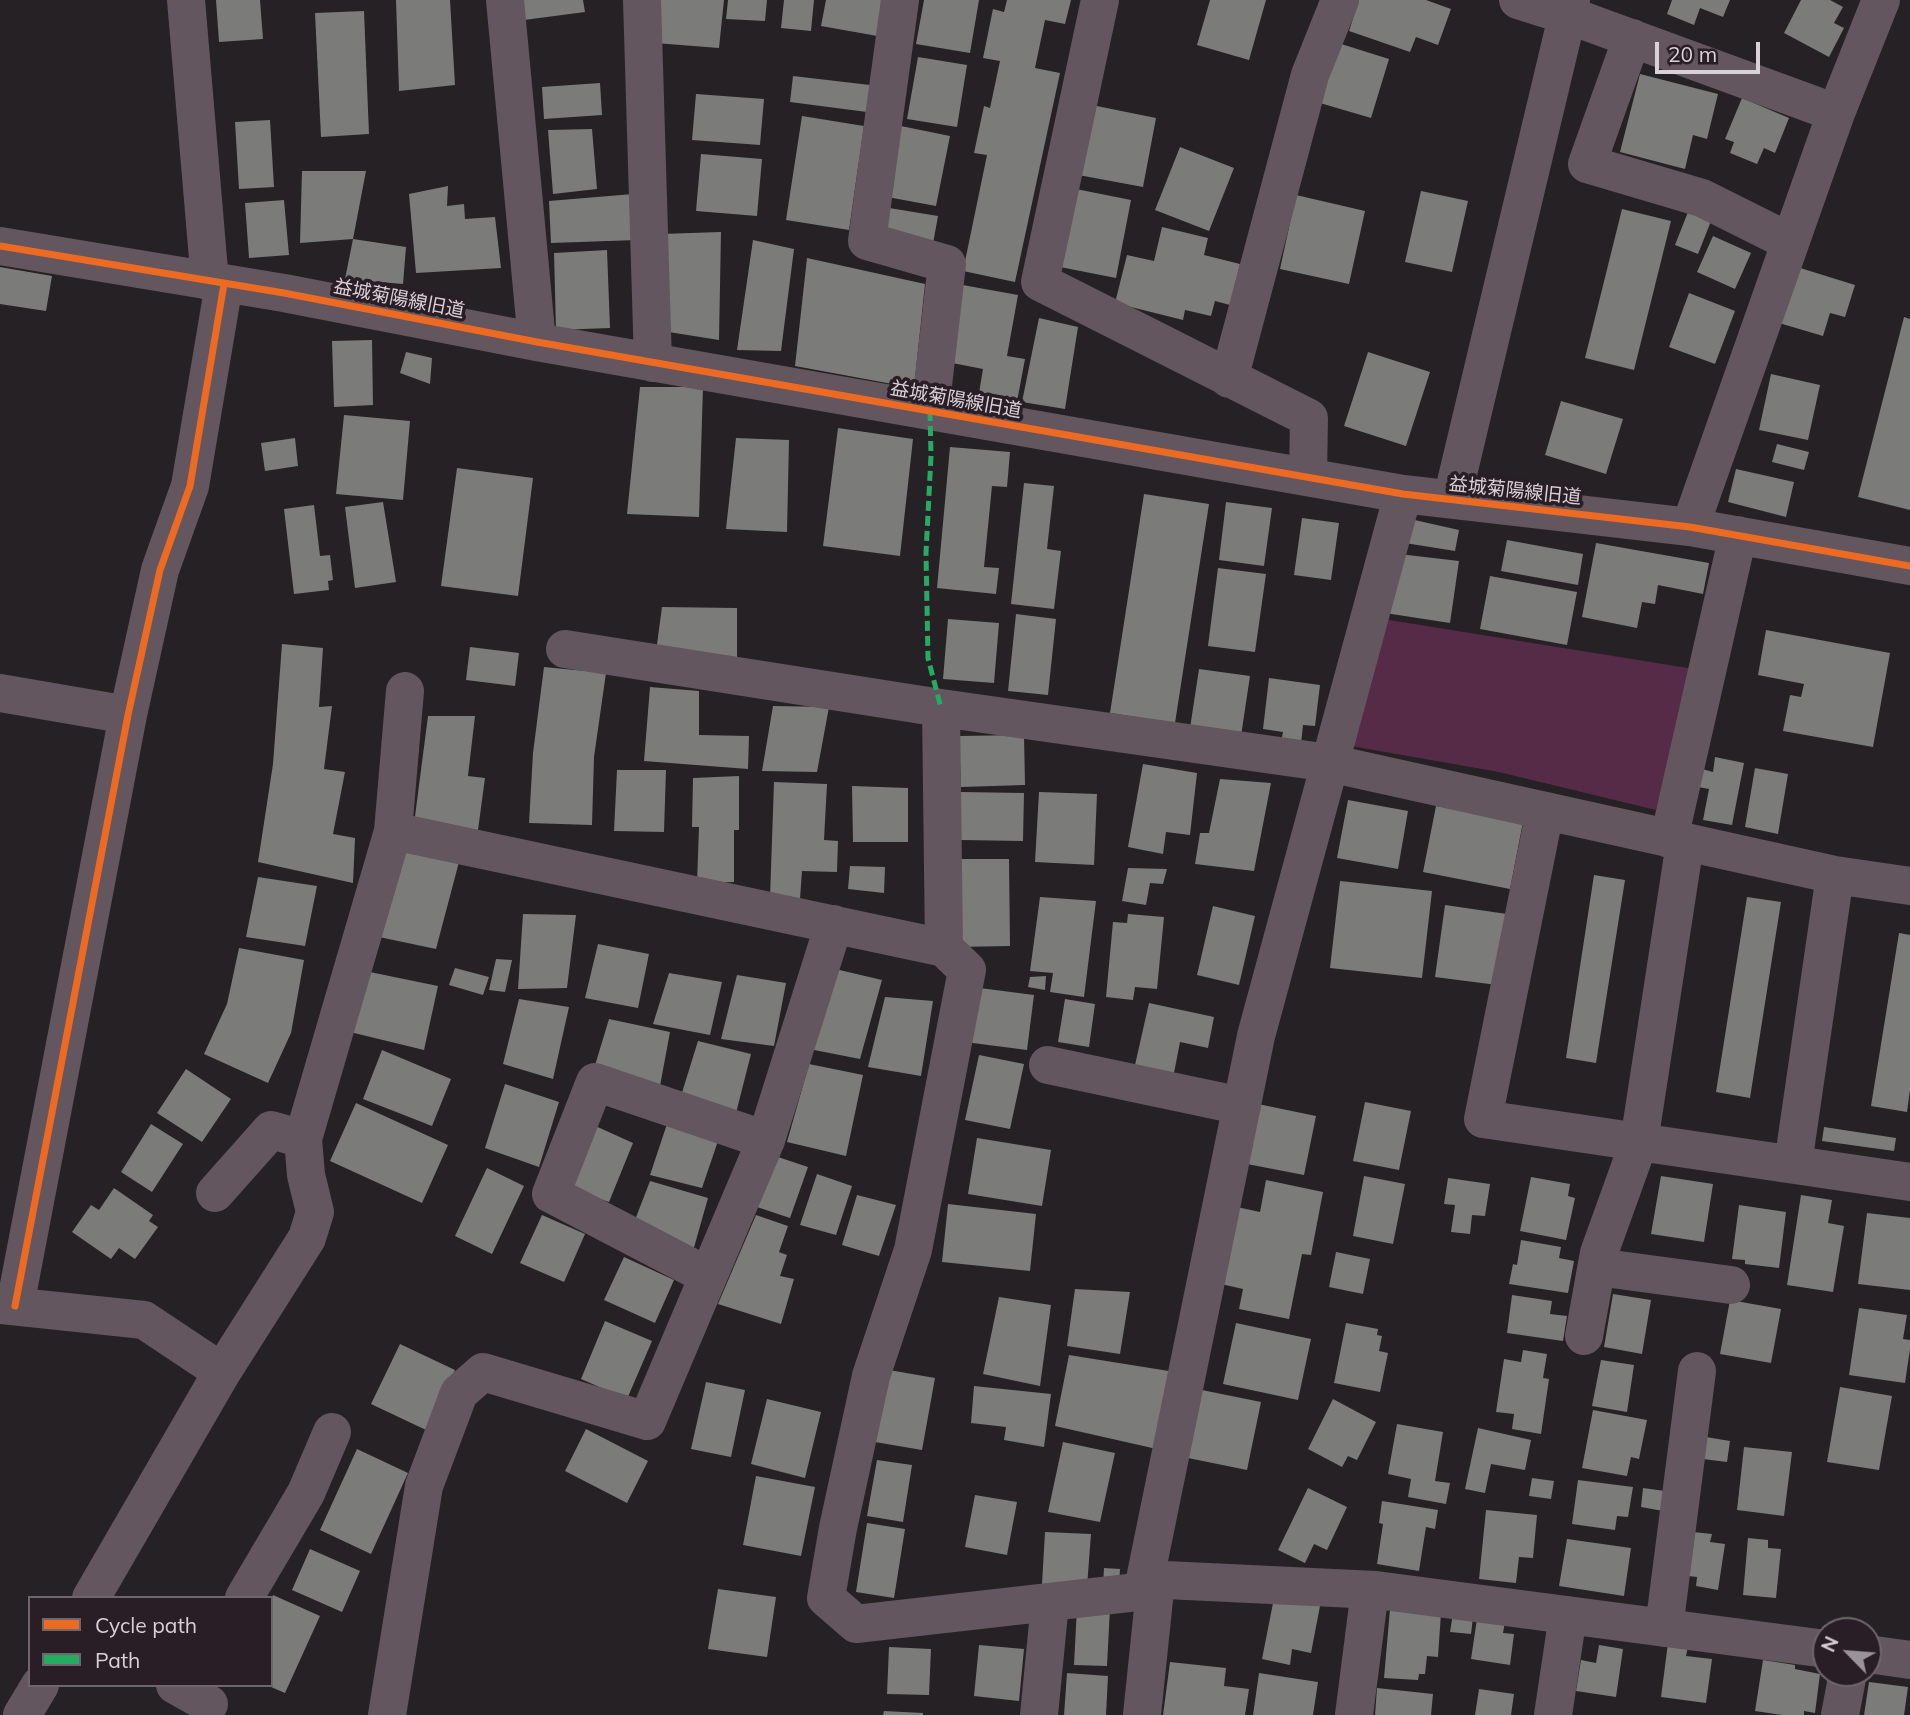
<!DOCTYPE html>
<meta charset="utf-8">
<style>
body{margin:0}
#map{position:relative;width:1910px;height:1715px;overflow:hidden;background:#262124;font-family:Mulish,sans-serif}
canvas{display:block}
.legend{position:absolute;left:28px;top:1596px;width:245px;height:91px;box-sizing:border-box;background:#291e25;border:2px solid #6f666c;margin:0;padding:9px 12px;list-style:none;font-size:21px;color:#d9d1d6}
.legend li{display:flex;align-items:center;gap:14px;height:35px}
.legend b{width:35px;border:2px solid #6f666c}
.north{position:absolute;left:1812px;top:1617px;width:70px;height:70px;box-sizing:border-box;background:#291e25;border:2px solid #6f666c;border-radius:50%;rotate:295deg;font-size:19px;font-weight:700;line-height:28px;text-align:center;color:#d9d1d6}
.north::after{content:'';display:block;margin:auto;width:24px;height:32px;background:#9a9398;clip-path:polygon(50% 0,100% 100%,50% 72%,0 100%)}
.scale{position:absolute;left:1655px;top:42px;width:105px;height:32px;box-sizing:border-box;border:4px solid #d9d1d6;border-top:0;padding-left:9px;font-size:21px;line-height:24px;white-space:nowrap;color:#d9d1d6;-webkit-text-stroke:5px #291e25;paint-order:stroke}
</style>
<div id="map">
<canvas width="1910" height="1715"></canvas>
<ul class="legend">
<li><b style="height:9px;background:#ed6a23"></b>Cycle path</li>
<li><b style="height:9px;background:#26ab63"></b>Path</li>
</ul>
<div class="north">N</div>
<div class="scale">20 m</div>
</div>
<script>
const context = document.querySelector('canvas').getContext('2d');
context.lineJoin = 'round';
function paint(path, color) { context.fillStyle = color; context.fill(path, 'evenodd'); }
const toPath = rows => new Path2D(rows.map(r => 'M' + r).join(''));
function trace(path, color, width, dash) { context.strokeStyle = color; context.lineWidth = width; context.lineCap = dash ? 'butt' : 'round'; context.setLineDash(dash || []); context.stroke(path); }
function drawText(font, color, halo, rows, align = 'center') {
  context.font = font + ' Mulish,"Noto Sans JP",sans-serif'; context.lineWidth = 7; context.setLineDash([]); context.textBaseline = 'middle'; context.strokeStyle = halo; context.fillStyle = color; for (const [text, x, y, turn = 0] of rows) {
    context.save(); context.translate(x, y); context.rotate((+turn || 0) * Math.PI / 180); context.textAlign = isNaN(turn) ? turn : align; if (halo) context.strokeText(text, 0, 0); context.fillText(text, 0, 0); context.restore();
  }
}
const green = toPath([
 [1383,619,1694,669,1656,810,1499,772,1351,746]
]);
const building = toPath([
 [216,0,260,0,263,39,219,42],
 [396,0,450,0,455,85,399,91],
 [524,0,583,0,585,12,524,20],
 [659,0,724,0,719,48,655,43],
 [728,0,767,0,765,21,726,19],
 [784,0,814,0,811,31,781,28],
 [826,0,889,0,883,37,821,26],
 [924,0,979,0,970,53,916,44],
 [1007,0,1071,0,1065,24,1045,20,1035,68,1060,73,1015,282,963,271,987,155,974,153,984,106,990,108,1000,61,983,58,993,9,1004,12],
 [1210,0,1266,0,1249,60,1197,45],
 [1359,0,1426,0,1451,9,1438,45,1416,37,1410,52,1349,31],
 [1672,0,1730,0,1723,17,1700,8,1694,25,1667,14],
 [1801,0,1830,0,1843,7,1834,23,1844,28,1829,57,1784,33],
 [364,11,369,134,321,137,315,13],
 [1338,43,1389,59,1371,118,1320,103],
 [918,57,967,65,957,127,907,119],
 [1640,74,1718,94,1707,139,1693,135,1685,169,1620,152],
 [793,76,870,85,867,112,790,102],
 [600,83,602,115,544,119,542,87],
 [696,94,764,99,760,145,692,140],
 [1742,98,1789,118,1775,153,1764,148,1757,164,1730,153,1734,142,1725,139],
 [1087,104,1156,118,1143,187,1073,174],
 [802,116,864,126,849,230,786,220],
 [270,120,274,187,239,189,235,122],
 [896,125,950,136,936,206,882,196],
 [592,129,597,189,553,194,548,130],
 [1180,147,1234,168,1209,231,1155,210],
 [701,154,762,159,757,216,696,211],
 [302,171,366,171,353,239,406,247,403,284,345,279,353,239,300,243],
 [448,186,447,206,464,204,465,219,495,217,501,268,416,273,409,194],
 [1076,189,1131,200,1116,278,1060,267],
 [1421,191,1468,201,1452,272,1405,262],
 [633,194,637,240,551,243,549,201],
 [1296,195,1365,211,1349,284,1280,269],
 [284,200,289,255,249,258,245,203],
 [883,207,938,216,932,249,878,240],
 [1622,209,1671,221,1634,370,1585,358],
 [1688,212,1711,221,1698,254,1675,245],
 [1162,227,1208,238,1204,255,1240,264,1230,305,1215,301,1211,316,1185,310,1183,320,1115,303,1127,255,1154,261],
 [721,232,719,340,656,330,661,234],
 [1713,236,1751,253,1735,289,1697,272],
 [753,240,794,249,781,351,737,350],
 [607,250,610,328,556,330,554,253],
 [807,258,925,284,914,388,795,366],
 [0,267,52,276,46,311,0,304],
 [1797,267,1855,285,1845,317,1830,313,1823,336,1779,323],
 [957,284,1018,295,1007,356,1025,359,1016,407,978,399,983,369,942,361],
 [1689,293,1735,311,1715,364,1669,347],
 [1904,317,1910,319,1910,510,1858,497],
 [1039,318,1078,327,1065,409,1022,402],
 [372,340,373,405,334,407,332,341],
 [406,352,432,358,430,384,400,373],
 [1368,352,1430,372,1406,446,1344,426],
 [1771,374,1820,385,1808,440,1759,430],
 [640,387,703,387,699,517,627,514],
 [1561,401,1623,419,1606,474,1545,455],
 [344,415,410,421,403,500,336,494],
 [838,428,913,439,900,556,823,546],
 [295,438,298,466,265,471,261,443],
 [736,438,789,440,787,532,726,529],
 [1777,444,1809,452,1804,470,1772,462],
 [950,447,1010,452,1007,487,992,486,984,567,999,568,996,594,937,588],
 [457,468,533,478,518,596,441,586],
 [1736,469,1794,482,1786,517,1728,502],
 [1024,483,1054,486,1047,549,1061,551,1054,609,1011,604],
 [1144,494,1209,504,1175,723,1110,713],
 [383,502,396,582,355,588,345,507],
 [1226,502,1272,508,1264,566,1219,560],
 [314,505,320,556,330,555,333,580,328,581,329,590,294,594,284,509],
 [1302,518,1339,523,1331,580,1294,575],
 [1410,519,1459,530,1455,551,1405,543],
 [1507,540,1583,554,1578,585,1501,571],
 [1596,543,1709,563,1703,594,1658,585,1655,604,1642,602,1637,628,1582,617],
 [1399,554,1459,561,1450,623,1385,613],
 [1218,568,1266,574,1255,652,1208,646],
 [1490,576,1577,592,1567,645,1480,629],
 [662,607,737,608,737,665,655,659],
 [1016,614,1056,619,1048,695,1008,691],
 [948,619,999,623,994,683,943,679],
 [1766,630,1890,653,1873,747,1783,731,1790,695,1801,697,1804,684,1758,675],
 [282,644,323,648,319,707,332,706,324,769,345,772,333,834,355,838,353,883,258,862,273,764],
 [470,647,519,653,515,686,466,680],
 [544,667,606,673,594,757,592,825,529,823,533,753],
 [1199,669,1250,676,1241,736,1190,728],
 [1269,678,1320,685,1315,726,1303,725,1301,744,1281,742,1283,732,1263,729],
 [650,687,699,691,699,735,749,736,748,769,644,761],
 [773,706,829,707,817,772,762,771],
 [428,716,475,716,468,776,485,778,478,830,414,824],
 [1024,735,1025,785,961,787,959,736],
 [1715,757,1744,763,1732,825,1703,820,1709,789,1698,787,1702,769,1713,772],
 [1143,764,1197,773,1190,835,1166,832,1163,854,1128,847],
 [1755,768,1788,774,1778,834,1745,827],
 [617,770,666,770,664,832,614,831],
 [739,776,739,830,734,830,734,882,697,883,699,827,692,827,693,778],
 [1220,779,1271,783,1254,871,1195,864,1200,833,1209,833],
 [774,782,827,784,824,840,838,841,837,872,802,871,800,899,770,898],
 [852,786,908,788,908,842,853,842],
 [961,792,1024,793,1023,841,960,840],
 [1039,792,1097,794,1094,865,1035,862],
 [1348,800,1408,811,1398,869,1337,858],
 [1436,806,1523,822,1510,889,1423,872],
 [407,849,459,862,436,949,379,937],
 [954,859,1009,859,1010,946,955,947],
 [850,866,885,867,884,893,848,889],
 [1128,868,1167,869,1163,884,1150,883,1146,905,1122,901],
 [1594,875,1625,880,1596,1063,1566,1058],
 [258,877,317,886,305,946,246,937],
 [1340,881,1432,891,1422,978,1330,968],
 [1040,897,1096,901,1084,997,1050,992,1053,973,1030,971],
 [1747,897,1781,902,1750,1098,1716,1092],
 [1445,905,1507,914,1497,985,1435,977],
 [1213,906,1255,916,1239,985,1197,975],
 [523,914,576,915,567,988,518,989],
 [1128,914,1164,917,1157,989,1135,987,1133,1000,1106,997,1113,922,1127,923],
 [1899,933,1910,935,1910,1090,1907,1112,1871,1106],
 [598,944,649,954,638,1008,585,998],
 [239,948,304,960,291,1033,268,1083,204,1054,227,1004],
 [496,959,512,960,505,992,489,990],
 [455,968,489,977,483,995,449,985],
 [831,968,882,980,860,1059,809,1049],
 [365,971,438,986,424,1050,350,1032],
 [669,973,722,982,710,1035,653,1024],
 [737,975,786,983,774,1046,721,1039],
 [1046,976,1045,990,1028,987,1030,977],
 [972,987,1034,995,1027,1050,965,1042],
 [885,997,933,1001,921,1076,868,1067],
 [519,999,569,1007,553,1079,503,1064],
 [1065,999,1095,1004,1089,1047,1058,1042],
 [1149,1003,1214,1017,1208,1048,1180,1042,1174,1073,1135,1065],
 [609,1019,670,1032,660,1086,593,1072],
 [698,1041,751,1054,736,1113,680,1099],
 [382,1050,451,1079,432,1126,363,1099],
 [979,1055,1024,1064,1010,1129,965,1120],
 [809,1064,863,1075,846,1156,787,1142],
 [186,1069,231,1099,202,1142,157,1113],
 [505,1084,559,1102,539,1167,485,1148],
 [1365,1102,1411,1111,1399,1170,1353,1161],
 [356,1103,448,1145,422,1203,330,1161],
 [1258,1104,1316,1116,1304,1175,1247,1164],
 [151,1124,183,1144,152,1192,121,1172],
 [591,1124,633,1143,609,1202,565,1187],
 [667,1124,718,1141,702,1188,650,1175],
 [1824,1127,1896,1138,1894,1151,1822,1141],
 [977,1138,1051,1150,1042,1206,968,1194],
 [775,1156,808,1167,790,1218,754,1206],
 [487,1168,524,1186,492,1254,455,1236],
 [817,1174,852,1186,836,1235,800,1225],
 [1364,1176,1405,1184,1393,1244,1353,1236],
 [1661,1176,1713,1184,1704,1242,1651,1234],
 [1531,1177,1570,1184,1568,1196,1575,1198,1566,1240,1520,1231],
 [1448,1178,1490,1184,1485,1216,1472,1215,1470,1234,1451,1232,1455,1205,1444,1204],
 [1266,1180,1323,1192,1311,1255,1302,1254,1289,1319,1239,1309,1243,1289,1221,1284,1237,1207,1260,1212],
 [650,1181,708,1198,693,1251,633,1225],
 [114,1188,153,1215,149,1221,158,1227,135,1259,119,1248,111,1259,72,1232,91,1205,99,1210],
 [857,1195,896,1205,879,1256,842,1245],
 [1801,1195,1832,1200,1828,1223,1844,1226,1833,1292,1787,1285],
 [948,1204,1036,1214,1030,1271,942,1262],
 [1739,1205,1786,1212,1779,1268,1745,1264,1745,1260,1732,1259],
 [1867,1213,1910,1218,1910,1290,1858,1284],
 [542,1215,585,1234,564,1282,520,1263],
 [756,1215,788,1226,779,1252,787,1255,780,1276,794,1279,781,1324,718,1304],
 [1521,1240,1561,1247,1559,1258,1574,1261,1568,1293,1509,1284,1513,1264,1517,1265],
 [1336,1252,1370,1259,1363,1294,1329,1287],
 [624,1257,674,1280,655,1323,604,1300],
 [1075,1289,1130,1292,1120,1354,1067,1346],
 [1613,1294,1651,1300,1642,1354,1604,1347],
 [1512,1295,1552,1301,1550,1314,1567,1316,1563,1341,1507,1333],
 [999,1297,1051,1305,1040,1386,983,1374],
 [1730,1300,1781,1309,1771,1363,1720,1354],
 [1859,1308,1907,1315,1903,1339,1910,1340,1910,1349,1905,1383,1849,1375],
 [605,1321,652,1341,627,1399,581,1379],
 [1236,1323,1311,1339,1298,1400,1223,1384],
 [1346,1323,1378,1329,1377,1335,1382,1336,1379,1351,1388,1353,1380,1392,1334,1383],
 [400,1344,455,1370,426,1430,371,1404],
 [1523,1350,1547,1354,1543,1378,1549,1379,1541,1434,1512,1429,1514,1414,1496,1412,1504,1359,1521,1362],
 [1069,1355,1175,1372,1161,1450,1055,1426],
 [1601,1360,1634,1365,1627,1412,1592,1406],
 [889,1370,935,1378,922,1450,875,1442],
 [706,1382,745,1390,731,1457,691,1449],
 [974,1386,1051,1394,1044,1447,1004,1440,1006,1427,971,1423],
 [1840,1387,1892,1396,1879,1470,1827,1462],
 [1197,1389,1261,1402,1247,1470,1183,1457],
 [767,1399,821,1412,805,1478,751,1464],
 [1333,1399,1376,1422,1357,1460,1348,1456,1342,1467,1308,1449],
 [1593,1410,1647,1420,1639,1459,1631,1457,1627,1476,1582,1468],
 [1397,1424,1443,1432,1435,1481,1450,1483,1446,1504,1408,1497,1411,1479,1388,1474],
 [1478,1428,1531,1440,1525,1470,1491,1464,1485,1493,1465,1489],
 [586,1429,648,1461,627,1503,565,1471],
 [1706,1437,1730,1441,1727,1462,1703,1459],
 [1063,1442,1115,1453,1100,1522,1048,1512],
 [1744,1447,1792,1452,1784,1516,1737,1510],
 [357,1449,408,1473,371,1554,320,1530],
 [877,1460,912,1465,903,1522,867,1516],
 [756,1476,815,1487,801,1556,743,1545],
 [1532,1478,1554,1481,1551,1499,1529,1496],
 [1578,1480,1633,1487,1628,1517,1617,1516,1615,1530,1572,1524],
 [1308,1488,1347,1507,1327,1550,1314,1544,1305,1563,1278,1550],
 [1643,1488,1665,1491,1663,1511,1641,1507],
 [975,1495,1017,1502,1007,1555,965,1547],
 [1382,1501,1438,1510,1435,1529,1426,1527,1419,1571,1377,1564,1383,1524,1379,1523],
 [1486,1510,1537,1515,1533,1558,1519,1557,1516,1583,1479,1579],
 [867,1523,905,1529,894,1598,856,1592],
 [1045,1532,1091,1534,1087,1587,1042,1584],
 [1693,1532,1712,1534,1710,1542,1725,1544,1718,1590,1696,1586,1697,1577,1688,1576],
 [1748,1538,1768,1540,1768,1548,1781,1549,1776,1598,1743,1595],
 [1567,1539,1631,1548,1624,1596,1559,1586],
 [310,1549,360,1571,342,1612,292,1590],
 [1104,1568,1120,1569,1119,1587,1103,1586],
 [718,1589,776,1597,767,1657,708,1649],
 [273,1595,320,1616,285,1693,271,1687,271,1600],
 [1274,1598,1320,1606,1311,1653,1292,1649,1290,1665,1262,1659],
 [1077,1607,1110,1608,1107,1666,1074,1665],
 [1454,1607,1474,1609,1471,1634,1450,1632],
 [1390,1609,1441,1613,1438,1657,1427,1656,1425,1674,1419,1674,1418,1680,1384,1678],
 [1478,1612,1506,1616,1503,1633,1514,1634,1510,1665,1471,1659],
 [1668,1643,1688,1646,1686,1656,1712,1659,1706,1703,1661,1697],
 [979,1645,1024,1649,1019,1701,974,1696],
 [1599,1645,1623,1649,1616,1697,1576,1691,1581,1660,1596,1663],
 [889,1647,931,1649,929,1695,887,1694],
 [1763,1660,1795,1665,1795,1669,1820,1674,1815,1713,1804,1711,1804,1715,1782,1715,1755,1711],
 [1170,1662,1226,1668,1224,1686,1249,1689,1245,1715,1163,1715],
 [1067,1673,1108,1676,1106,1715,1064,1715],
 [1259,1673,1318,1682,1313,1715,1253,1715],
 [1869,1682,1908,1687,1904,1715,1864,1715],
 [1377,1688,1433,1694,1431,1715,1375,1715],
 [1479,1689,1514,1694,1511,1715,1475,1715],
 [884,1711,923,1713,923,1715,883,1715]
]);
const minor = toPath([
 [186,0,210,282],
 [505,0,537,342],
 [642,0,653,363],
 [900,0,867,241,947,264,930,411],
 [1100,0,1040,282,1309,418,1308,477],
 [1518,0,1579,19,1836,113],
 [1632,38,1587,164,1702,198,1790,242],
 [0,246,284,293,537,342,1403,494,1690,527,1910,566],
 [1229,379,1310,75,1340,0],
 [1403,494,1256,1036,1145,1579,1376,1590,1826,1649],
 [1452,499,1571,0],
 [1690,527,1836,113,1881,0],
 [565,649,941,708],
 [0,693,128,715],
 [1545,811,1483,1119,1910,1182],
 [393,831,944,948,967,970,913,1250,871,1376,838,1528,826,1598,856,1624,1155,1590],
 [1669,839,1738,535],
 [944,948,941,708,1329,763,1835,875,1910,886],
 [1048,1065,1242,1106],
 [1793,1164,1835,875],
 [215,1193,271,1130,303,1139,393,831,405,691],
 [1597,1267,1731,1285],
 [708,1276,551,1194,595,1082,766,1140],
 [0,1305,144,1320,222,1372],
 [15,1306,128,715,160,570,190,486,224,284],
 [1584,1336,1599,1253,1639,1142,1685,843],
 [91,1598,222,1372,307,1238,315,1212,306,1175,303,1139],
 [244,1598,306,1493,332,1432],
 [1664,1628,1697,1371],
 [1868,1654,1910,1660],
 [175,1685,209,1704],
 [22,1715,40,1685],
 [387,1715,424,1486,459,1393,483,1372,647,1421,766,1140,834,924],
 [1039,1715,1050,1603],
 [1142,1715,1156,1580],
 [1354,1715,1370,1590],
 [1553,1715,1568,1615],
 [1840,1715,1848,1673]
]);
const quiet = toPath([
 [930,411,931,456,926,553,928,658,941,708]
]);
const cycleway = toPath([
 [0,246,284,293,537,342,1403,494,1690,527,1910,566],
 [15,1306,128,715,160,570,190,486,224,284]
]);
const streetNames = [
 ["益城菊陽線旧道",399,299,11],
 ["益城菊陽線旧道",956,400,10],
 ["益城菊陽線旧道",1515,491,6]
];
paint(green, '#562b48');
paint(building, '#7b7b7a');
trace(minor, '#63565e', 38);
trace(quiet, '#26ab63', 5, [10, 5]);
trace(cycleway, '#ed6a23', 7);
drawText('19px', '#d9d1d6', '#291e25', streetNames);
</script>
